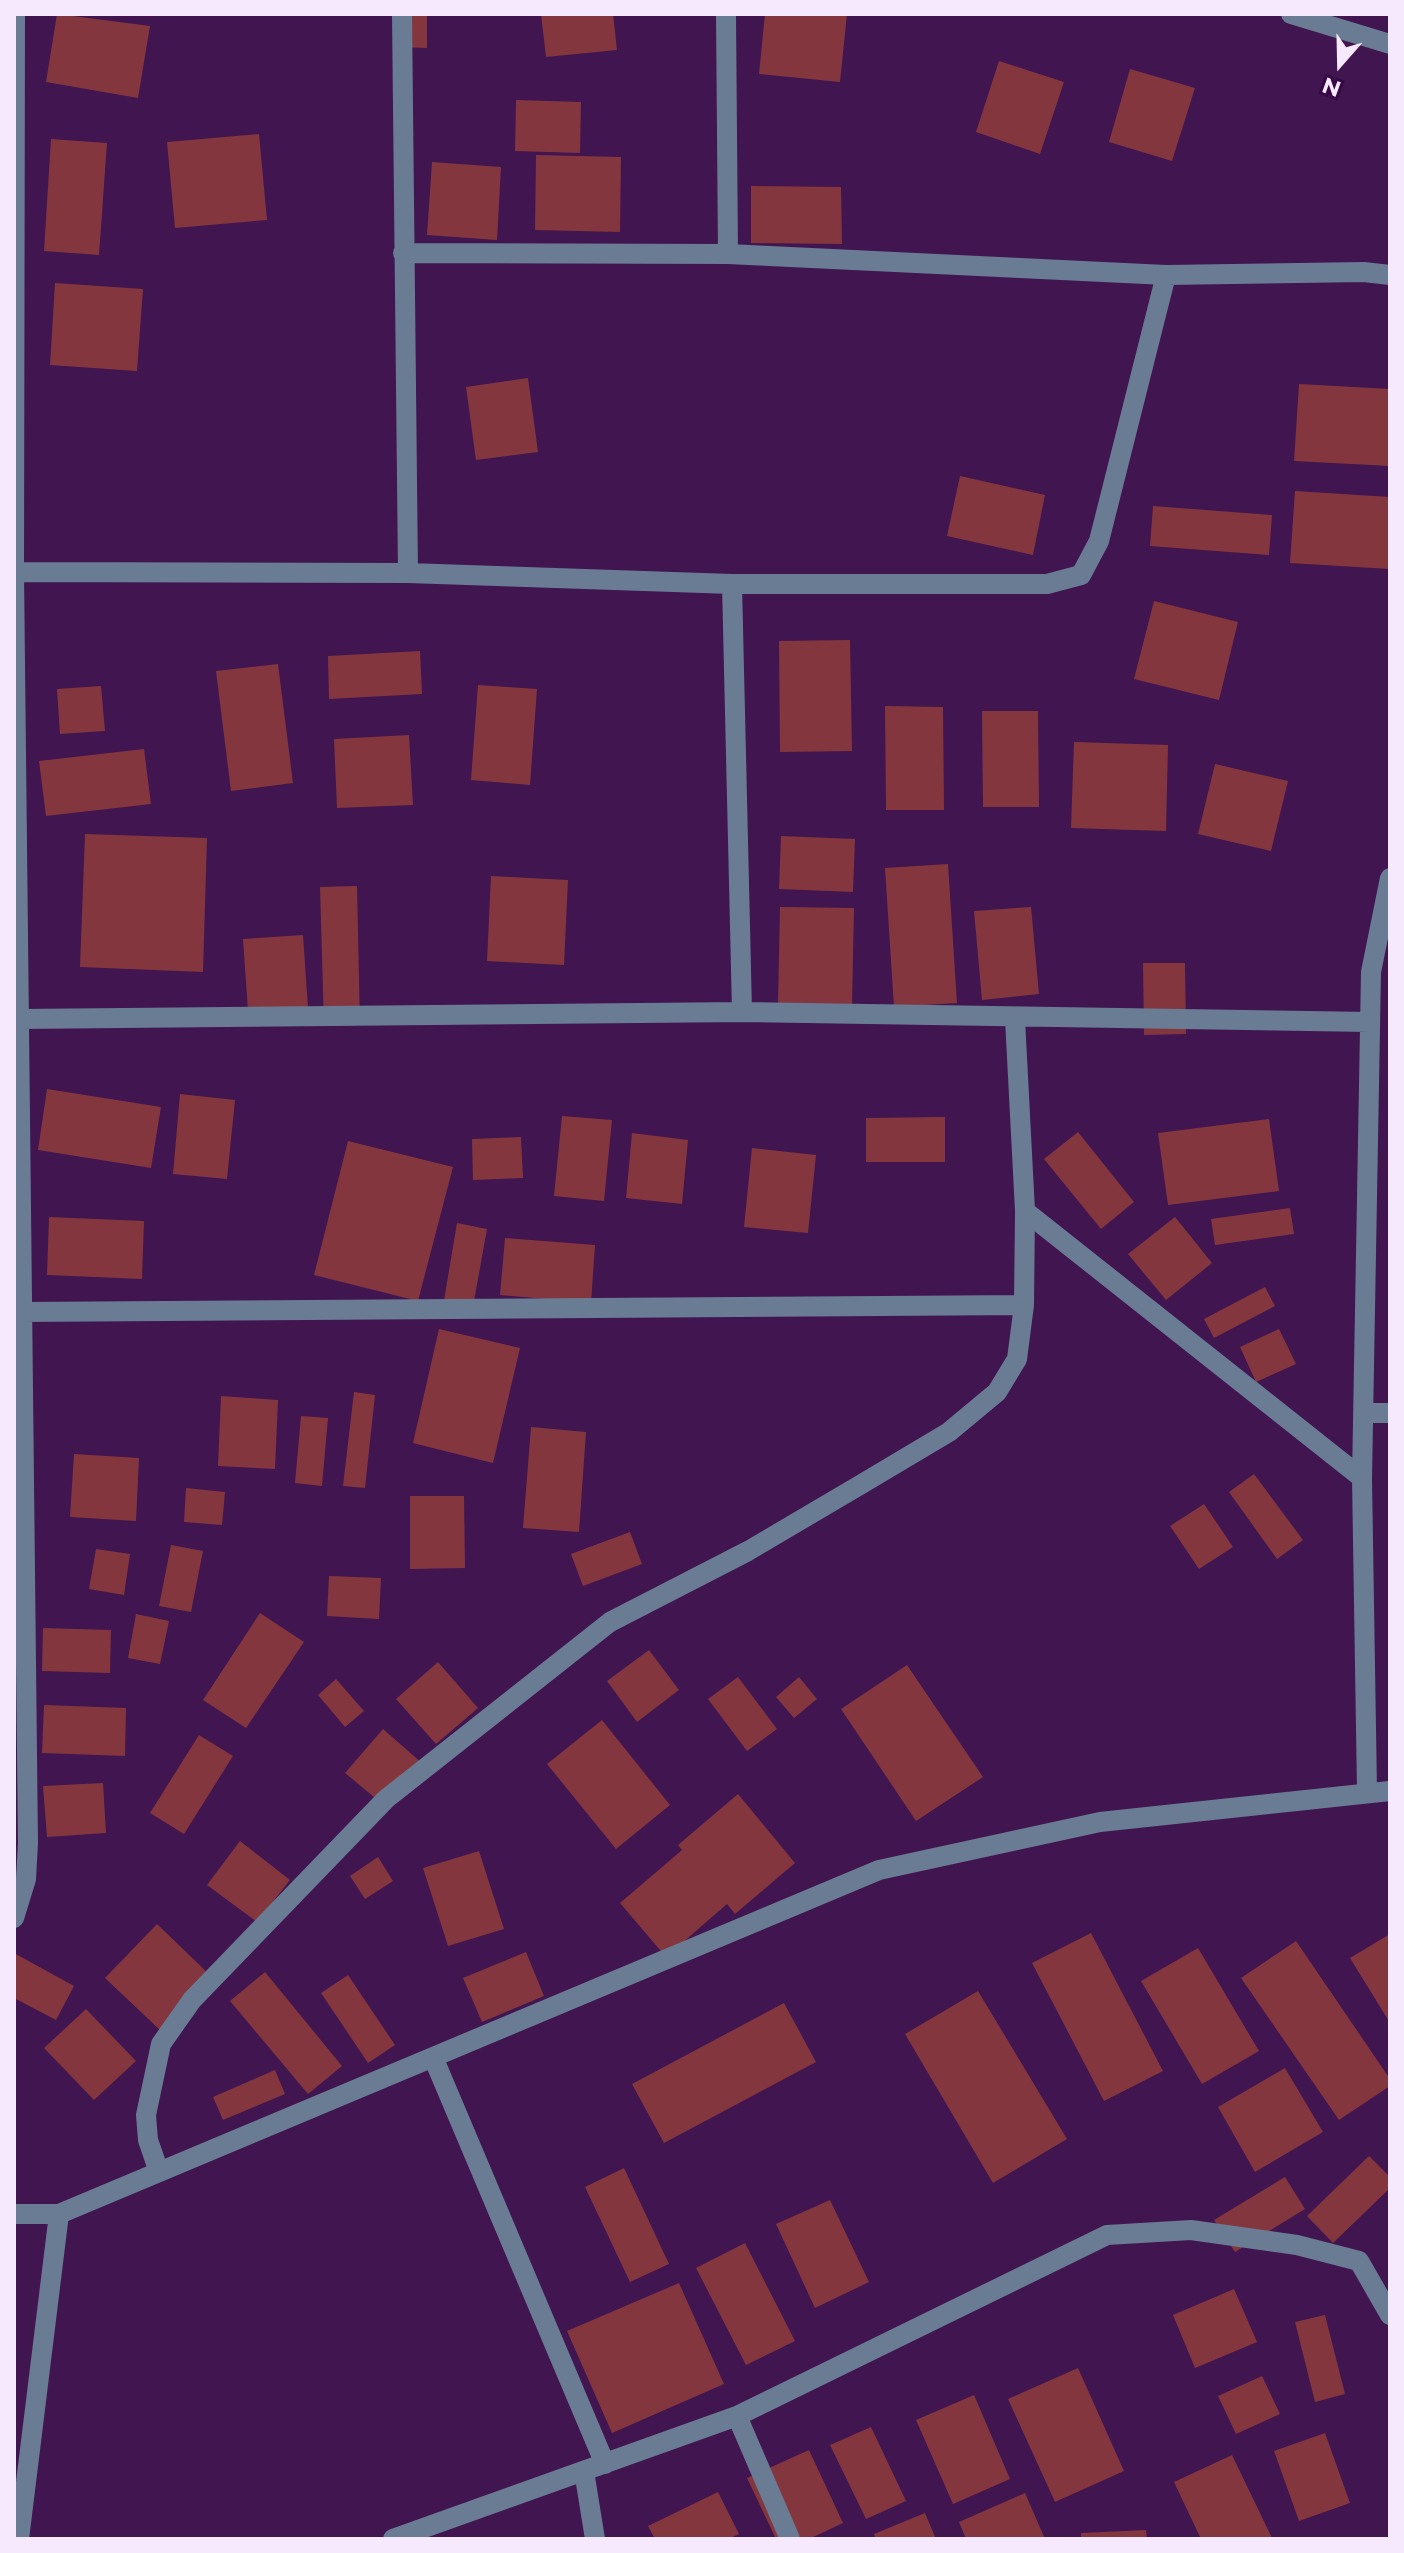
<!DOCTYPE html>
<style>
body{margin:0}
#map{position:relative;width:1404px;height:2553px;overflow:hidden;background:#401550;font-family:Montserrat,sans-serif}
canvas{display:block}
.frame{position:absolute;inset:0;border:16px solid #f6e8fd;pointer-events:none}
.north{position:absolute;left:1300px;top:24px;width:80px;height:80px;-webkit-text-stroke:6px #350944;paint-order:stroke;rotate:200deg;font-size:22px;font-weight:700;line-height:32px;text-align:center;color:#f6e8fd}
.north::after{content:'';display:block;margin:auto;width:28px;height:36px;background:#f6e8fd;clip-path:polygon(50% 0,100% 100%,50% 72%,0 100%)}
</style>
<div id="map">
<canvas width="1404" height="2553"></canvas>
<div class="frame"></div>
<div class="north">N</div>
</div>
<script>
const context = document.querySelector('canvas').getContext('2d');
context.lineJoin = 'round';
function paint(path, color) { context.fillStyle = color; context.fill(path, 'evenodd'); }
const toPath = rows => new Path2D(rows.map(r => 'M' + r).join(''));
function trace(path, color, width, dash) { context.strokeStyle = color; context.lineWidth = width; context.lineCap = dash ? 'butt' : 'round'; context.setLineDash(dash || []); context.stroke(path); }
const building = toPath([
 [57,14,150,26,138,98,46,82],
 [400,14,427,14,427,48,399,47],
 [541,14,613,14,617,50,546,57],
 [765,14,847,14,840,82,759,74],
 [999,61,1064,82,1040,154,976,132],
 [1130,69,1195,88,1172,161,1109,142],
 [516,100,581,102,580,153,515,151],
 [259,134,267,220,175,228,167,142],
 [51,139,107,143,99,255,44,251],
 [536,155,621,157,620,232,535,230],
 [432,162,501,167,497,240,427,235],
 [751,186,841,187,842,244,751,243],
 [55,283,143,289,137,371,50,365],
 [528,378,538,452,476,460,466,387],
 [1299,384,1390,389,1390,466,1294,461],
 [960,476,1045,495,1033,555,947,536],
 [1295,491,1390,497,1390,569,1290,563],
 [1153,506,1272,515,1269,555,1150,546],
 [1154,601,1238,622,1219,700,1134,679],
 [850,640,852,751,780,752,779,641],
 [420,651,422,694,329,699,328,656],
 [278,664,293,783,231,791,216,671],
 [478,685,537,689,530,785,471,780],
 [101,686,105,731,60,734,57,689],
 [885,706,943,707,944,810,886,810],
 [982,711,1038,711,1039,807,983,807],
 [409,735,413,805,337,808,334,739],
 [1074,742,1168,745,1166,831,1071,828],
 [144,749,151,804,46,816,39,761],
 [1215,764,1288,781,1271,851,1198,834],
 [85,834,207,838,203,972,80,967],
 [781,836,855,839,853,892,779,889],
 [948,864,957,1003,894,1007,885,868],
 [491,876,568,880,564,965,487,961],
 [357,886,360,1025,324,1026,320,887],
 [780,907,854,908,852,1005,778,1003],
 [1031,907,1039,994,982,1000,974,911],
 [303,935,308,1008,248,1011,243,939],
 [1143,963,1185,963,1186,1034,1144,1035],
 [47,1089,161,1107,151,1168,38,1150],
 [180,1094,235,1100,227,1179,173,1174],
 [562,1116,612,1120,604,1201,554,1196],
 [945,1117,945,1162,866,1162,866,1118],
 [1269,1119,1279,1191,1168,1205,1158,1133],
 [1078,1132,1134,1202,1101,1229,1044,1159],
 [632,1133,688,1140,682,1204,626,1198],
 [521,1137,523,1178,473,1180,472,1139],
 [348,1141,453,1167,418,1301,314,1275],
 [752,1148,816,1155,808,1233,744,1227],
 [1290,1208,1294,1234,1215,1245,1211,1219],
 [49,1217,144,1221,142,1279,47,1275],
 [1175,1217,1212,1263,1166,1300,1128,1254],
 [457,1223,487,1229,472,1312,443,1306],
 [505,1238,595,1245,591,1303,500,1295],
 [1265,1287,1275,1306,1214,1338,1204,1319],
 [439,1329,520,1348,493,1463,413,1443],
 [1279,1329,1296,1364,1256,1382,1240,1347],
 [354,1392,375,1395,365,1488,343,1486],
 [221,1396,278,1400,275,1469,218,1466],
 [301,1416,328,1418,322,1486,295,1483],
 [531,1427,586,1432,579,1532,523,1528],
 [74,1454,139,1458,136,1521,70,1517],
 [1254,1474,1303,1540,1277,1559,1229,1492],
 [186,1488,225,1492,222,1525,184,1522],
 [410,1496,464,1496,465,1568,410,1569],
 [1204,1504,1233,1547,1199,1569,1170,1526],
 [630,1532,642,1564,583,1586,571,1554],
 [171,1545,203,1551,191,1612,159,1606],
 [96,1549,130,1554,124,1595,89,1589],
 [329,1576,381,1578,379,1619,327,1616],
 [260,1613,304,1642,246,1728,203,1700],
 [136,1614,169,1621,160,1664,128,1658],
 [43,1628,111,1630,110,1673,42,1671],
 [649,1650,679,1690,637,1722,607,1681],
 [438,1662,478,1708,436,1744,396,1699],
 [907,1665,983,1777,916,1821,841,1709],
 [738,1677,777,1729,747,1751,708,1699],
 [799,1677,817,1699,794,1718,776,1697],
 [336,1679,364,1711,345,1727,318,1695],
 [44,1705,126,1708,125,1756,42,1753],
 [602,1720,670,1805,616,1849,547,1764],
 [383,1729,423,1764,386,1807,345,1773],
 [199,1735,233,1756,184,1834,150,1813],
 [103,1783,106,1833,47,1837,43,1786],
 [738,1794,795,1863,735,1914,727,1904,666,1957,620,1903,682,1850,678,1845],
 [240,1841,290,1880,257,1922,207,1885],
 [479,1851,504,1929,448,1946,423,1868],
 [378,1857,393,1881,365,1899,350,1876],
 [157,1924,212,1977,161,2031,105,1978],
 [1091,1933,1163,2071,1104,2101,1032,1963],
 [1390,1934,1390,2023,1350,1958],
 [1296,1941,1390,2079,1390,2086,1339,2120,1241,1978],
 [1198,1948,1259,2051,1202,2084,1141,1981],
 [526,1952,544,1996,482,2022,463,1978],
 [14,1953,74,1986,56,2020,14,1998],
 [265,1972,342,2066,308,2094,230,2001],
 [348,1975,395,2045,368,2063,321,1993],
 [978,1991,1067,2139,993,2183,905,2034],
 [784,2003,816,2062,664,2143,632,2084],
 [86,2009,136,2061,94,2100,44,2048],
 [1285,2068,1323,2132,1255,2172,1218,2107],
 [275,2070,285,2094,223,2120,213,2097],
 [1369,2156,1390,2177,1390,2188,1333,2243,1307,2216],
 [624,2168,669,2264,630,2282,585,2187],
 [1285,2177,1305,2209,1235,2252,1214,2220],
 [830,2200,869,2282,815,2308,776,2224],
 [745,2243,795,2341,746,2365,696,2268],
 [679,2283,724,2384,612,2433,567,2331],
 [1234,2289,1257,2342,1195,2368,1173,2315],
 [1325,2315,1345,2394,1315,2402,1295,2322],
 [1078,2368,1124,2471,1055,2502,1008,2399],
 [1262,2376,1280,2414,1236,2434,1218,2396],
 [974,2395,1010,2479,953,2504,916,2420],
 [871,2427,906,2501,866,2519,830,2445],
 [1325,2433,1350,2503,1299,2521,1274,2451],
 [809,2450,843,2523,809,2539,776,2539,747,2478],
 [1232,2455,1272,2538,1268,2539,1201,2539,1174,2482],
 [718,2492,739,2534,729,2539,655,2539,648,2526],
 [1025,2493,1045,2539,966,2539,959,2522],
 [925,2513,936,2539,876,2539,874,2534],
 [1146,2530,1147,2539,1081,2539,1081,2533]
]);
const minor = toPath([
 [402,14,408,573],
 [726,14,728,254],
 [1291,14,1390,44],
 [403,253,728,254,1166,275,1364,272,1390,275],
 [14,572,408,573,732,584,1047,584,1081,575,1099,541,1166,275],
 [732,584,742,1012],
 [20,1019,742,1012,1370,1022],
 [1015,1019,1025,1211,1362,1478],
 [21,1312,1024,1305],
 [1363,1413,1390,1413],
 [1367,1791,1362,1478,1371,972,1390,878],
 [14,1918,26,1879,28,1843,14,572,15,14],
 [433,2057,605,2464],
 [159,2172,148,2140,146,2115,161,2044,192,2000,386,1799,610,1622,748,1551,860,1485,949,1432,997,1392,1017,1359,1024,1305,1025,1211],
 [14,2214,59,2214,879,1870,1100,1822,1390,1791],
 [737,2416,790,2539],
 [584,2471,595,2539],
 [19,2539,59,2214],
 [393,2539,737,2416,1107,2235,1191,2230,1297,2245,1359,2261,1390,2315]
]);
paint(building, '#84363f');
trace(minor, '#697c94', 20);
</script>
